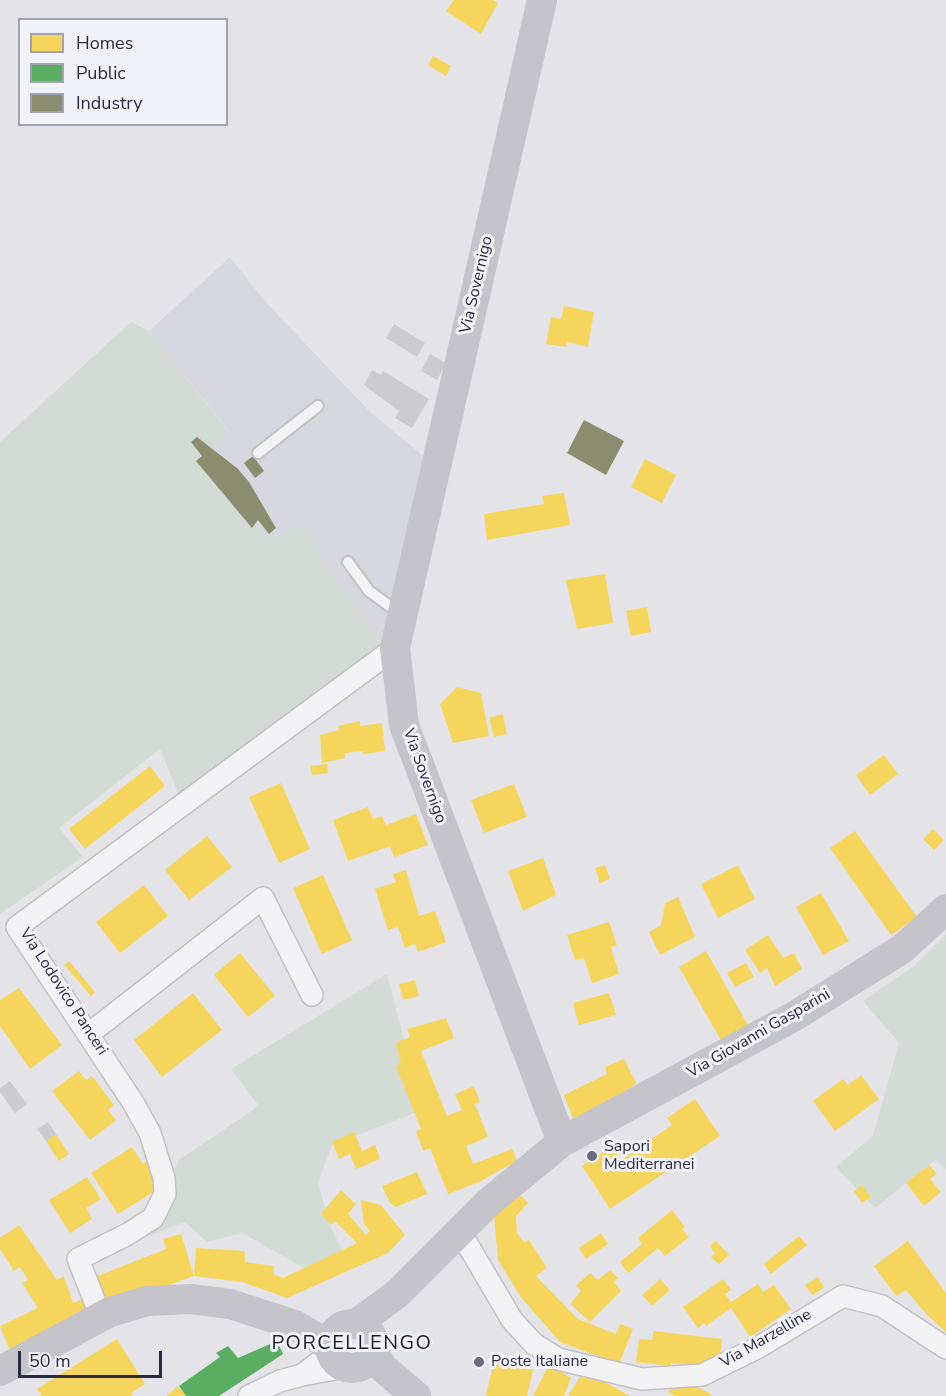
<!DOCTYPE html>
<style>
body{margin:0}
#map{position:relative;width:946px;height:1396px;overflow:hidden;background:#e4e4e8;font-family:"Nunito Sans",sans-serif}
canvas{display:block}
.legend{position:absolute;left:18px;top:18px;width:210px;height:108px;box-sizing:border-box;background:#f1f2f7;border:2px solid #a1a2af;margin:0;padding:8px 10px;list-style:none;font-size:18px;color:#2a2a42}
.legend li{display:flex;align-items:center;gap:12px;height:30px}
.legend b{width:30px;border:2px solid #a1a2af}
.scale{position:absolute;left:18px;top:1351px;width:144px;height:27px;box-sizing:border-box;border:3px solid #2a2a42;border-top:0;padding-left:8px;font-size:18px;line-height:21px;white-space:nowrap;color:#2a2a42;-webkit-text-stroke:4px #f1f2f7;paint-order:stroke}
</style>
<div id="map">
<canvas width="946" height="1396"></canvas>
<ul class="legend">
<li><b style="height:16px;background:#f6d55c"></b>Homes</li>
<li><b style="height:16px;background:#5aae61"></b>Public</li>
<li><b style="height:16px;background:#8c8c6e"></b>Industry</li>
</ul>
<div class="scale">50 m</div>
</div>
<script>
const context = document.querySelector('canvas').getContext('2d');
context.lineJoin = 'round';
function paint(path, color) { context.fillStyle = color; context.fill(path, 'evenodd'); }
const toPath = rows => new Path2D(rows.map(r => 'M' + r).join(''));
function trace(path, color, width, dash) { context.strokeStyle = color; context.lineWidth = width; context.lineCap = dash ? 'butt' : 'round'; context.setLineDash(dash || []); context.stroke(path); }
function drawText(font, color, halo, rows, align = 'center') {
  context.font = font + ' "Nunito Sans",sans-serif'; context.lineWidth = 6; context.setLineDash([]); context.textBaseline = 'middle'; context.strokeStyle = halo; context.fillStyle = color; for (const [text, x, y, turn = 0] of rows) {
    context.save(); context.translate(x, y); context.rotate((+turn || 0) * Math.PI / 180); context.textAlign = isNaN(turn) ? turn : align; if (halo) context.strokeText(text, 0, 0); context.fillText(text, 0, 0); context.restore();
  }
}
const built = toPath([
 [230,257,263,299,371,413,426,458,382,644,319,554,306,526,267,538,200,456,229,431,149,331]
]);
const green = toPath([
 [131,322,149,331,229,432,200,457,267,538,306,526,319,554,382,644,179,795,160,749,59,828,83,857,0,914,0,442],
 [946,934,946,1169,935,1160,875,1208,836,1167,873,1136,899,1043,863,1001,914,966],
 [387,974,422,1110,332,1145,318,1182,330,1225,343,1252,304,1268,242,1233,207,1242,185,1222,135,1241,179,1160,259,1106,231,1069]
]);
const homes = toPath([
 [454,0,493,0,498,3,481,34,446,11],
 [433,56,451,66,446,76,428,65],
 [564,306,594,312,588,347,567,342,566,347,546,344,551,317,561,319],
 [645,459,676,475,662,503,631,487],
 [564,493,570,525,487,540,484,514,544,504,542,496],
 [605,574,613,623,577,629,566,580],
 [647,607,651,632,631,636,626,611],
 [457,687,481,693,489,736,453,743,440,704],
 [503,714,507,734,494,737,489,718],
 [360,721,360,726,382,723,385,751,363,754,363,751,345,753,345,758,322,763,320,735,339,730,338,726],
 [884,755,898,774,870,795,856,775],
 [327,764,328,773,312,775,310,766],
 [150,766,165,786,85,849,69,829],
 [281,783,310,849,279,863,249,797],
 [514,784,527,817,484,833,471,800],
 [368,807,373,819,382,816,386,825,416,814,428,845,394,857,390,846,348,861,333,820],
 [933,829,944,840,934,850,923,839],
 [855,831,917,917,891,935,830,848],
 [207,836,232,867,189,900,165,870],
 [543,858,556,895,523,911,508,871],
 [605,865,610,879,600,883,595,868],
 [738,865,755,899,718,918,701,884],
 [406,870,419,916,435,911,446,942,418,952,415,944,405,948,398,927,388,930,375,889,396,882,393,874],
 [323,875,352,940,322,954,293,888],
 [144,885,168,916,120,953,96,922],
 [821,893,849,941,823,955,796,907],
 [678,897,695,937,660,955,649,932,661,925,665,903],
 [609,922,617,945,611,947,619,974,592,983,584,958,575,960,567,935],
 [768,935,783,958,794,953,802,969,775,986,767,968,760,973,745,950],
 [706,951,753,1034,726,1049,679,967],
 [240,953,275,996,248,1017,214,975],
 [69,961,95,992,91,996,64,965],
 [746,963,754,977,735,987,727,973],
 [415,980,419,996,403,1000,399,984],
 [19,988,62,1045,30,1069,0,1026,0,1000],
 [193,993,222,1030,162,1077,134,1040],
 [609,993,616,1015,579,1025,573,1003],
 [446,1018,454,1038,421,1051,447,1116,462,1110,455,1094,474,1086,480,1102,475,1104,488,1137,466,1146,473,1164,512,1149,517,1161,479,1182,448,1194,430,1148,423,1151,416,1131,421,1129,396,1066,401,1064,396,1043,410,1037,407,1029],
 [624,1059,636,1083,630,1088,632,1093,574,1121,564,1095,607,1074,605,1067],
 [79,1071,86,1080,92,1076,114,1105,108,1110,116,1120,90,1140,52,1091],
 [861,1075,879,1099,835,1131,813,1101,843,1079,848,1085],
 [695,1099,720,1136,610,1209,582,1166,612,1146,621,1160,672,1125,667,1118],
 [354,1132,362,1151,375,1145,380,1159,356,1169,350,1154,339,1159,332,1142],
 [56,1134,69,1154,59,1161,46,1141],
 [132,1147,143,1164,147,1161,157,1177,152,1180,158,1189,118,1214,91,1173],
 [929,1165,937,1174,930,1179,941,1192,924,1206,906,1183],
 [417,1172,427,1194,396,1207,390,1203,382,1186],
 [87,1177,101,1199,86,1208,92,1219,70,1233,49,1200],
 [862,1185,871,1197,862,1203,854,1191],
 [514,1189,528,1203,516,1216,517,1233,524,1242,529,1240,547,1268,536,1276,578,1319,616,1334,620,1324,633,1329,619,1364,560,1342,520,1296,498,1260,494,1216],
 [341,1190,356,1204,348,1214,366,1235,370,1231,364,1224,361,1200,381,1205,405,1235,388,1253,287,1298,242,1282,194,1276,196,1248,245,1251,245,1262,274,1266,273,1274,283,1278,357,1243,335,1221,332,1225,321,1214],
 [672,1210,685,1227,682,1229,689,1237,665,1256,658,1248,628,1273,620,1262,642,1244,638,1238],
 [19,1225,57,1280,64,1276,73,1303,87,1297,93,1313,11,1354,0,1326,38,1308,22,1283,28,1280,20,1267,14,1271,0,1249,0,1238],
 [601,1233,608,1244,586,1259,579,1248],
 [181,1234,194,1276,104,1308,95,1277,166,1249,163,1239],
 [799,1236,807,1245,771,1274,764,1264],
 [716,1241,729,1255,719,1264,711,1257,715,1253,710,1246],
 [908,1241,946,1293,946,1332,927,1315,906,1290,896,1296,874,1266],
 [610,1270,618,1278,614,1282,621,1291,590,1322,570,1304,581,1291,576,1286,590,1273,598,1280],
 [818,1277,824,1288,812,1295,805,1285],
 [660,1279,670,1290,652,1306,642,1295],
 [723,1279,731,1290,725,1294,731,1302,758,1284,763,1292,774,1285,791,1309,750,1337,731,1308,706,1326,704,1323,698,1328,683,1307],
 [654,1331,722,1339,720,1358,707,1365,671,1363,671,1366,636,1362,639,1339,652,1340],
 [117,1339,145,1384,131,1393,133,1396,42,1396,37,1389],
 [494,1360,533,1370,527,1396,486,1396],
 [549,1365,571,1378,564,1396,533,1396],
 [584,1370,630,1396,568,1396],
 [677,1377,711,1394,710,1396,675,1396,668,1392],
 [178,1386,186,1396,166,1396]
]);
const public = toPath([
 [277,1341,283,1354,219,1396,186,1396,179,1386,220,1357,216,1353,228,1346,238,1358]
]);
const industry = toPath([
 [584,420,624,441,606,475,567,453],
 [197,437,238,469,249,482,276,528,269,534,258,520,252,528,196,461,202,456,191,442],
 [253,456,264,471,255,478,244,463]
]);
const building = toPath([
 [394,324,425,343,417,357,386,338],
 [430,354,446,363,437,380,421,371],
 [372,370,381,375,383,371,429,399,412,428,395,418,399,411,364,385],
 [10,1081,27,1104,15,1113,0,1092,0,1088],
 [48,1122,56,1134,46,1141,37,1129]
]);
const lane = toPath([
 [258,453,318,406],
 [348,562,369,591,399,613]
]);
const street = toPath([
 [90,1033,263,898,312,995],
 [459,1230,512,1320,534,1344,558,1359,642,1379,702,1375,759,1347,843,1296,882,1306,946,1348],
 [101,1317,78,1259,128,1234,153,1218,165,1194,164,1178,150,1133,134,1104,17,927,395,648],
 [331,1353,302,1375,346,1367],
 [249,1396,280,1381,302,1375]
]);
const secondary = toPath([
 [562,1142,793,1017,902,949,946,909],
 [356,1324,397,1294,489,1202,562,1142,404,725,395,648,542,0],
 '330 1346a22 22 0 1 1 44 0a22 22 0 1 1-44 0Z',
 [373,1351,383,1368,416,1396],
 [0,1371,110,1312,147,1301,191,1299,230,1304,295,1325,330,1346]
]);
const markers = [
 [592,1156,6,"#6b6b7c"],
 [479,1362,6,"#6b6b7c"]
];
const streetNames = [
 ["Via Sovernigo",477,285,-77],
 ["Via Sovernigo",424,776,70],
 ["Via Lodovico Panceri",63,992,57],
 ["Via Giovanni Gasparini",759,1034,-30],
 ["Via Marzelline",766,1339,-30]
];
const poiNames = [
 ["Sapori",604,1147],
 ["Mediterranei",604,1165],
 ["Poste Italiane",491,1362]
];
const quarterNames = [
 ["PORCELLENGO",352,1344]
];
paint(built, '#d7d7e0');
paint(green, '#d2dbd4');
paint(homes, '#f6d55c');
paint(public, '#5aae61');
paint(industry, '#8c8c6e');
paint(building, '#cbcbd0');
trace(lane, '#c1c1c6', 14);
trace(street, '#c1c1c6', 24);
trace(lane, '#f3f3f5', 10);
trace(street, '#f3f3f5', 21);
trace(secondary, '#c4c4ca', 30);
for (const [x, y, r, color] of markers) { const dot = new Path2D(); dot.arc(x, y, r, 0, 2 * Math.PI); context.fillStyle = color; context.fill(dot); trace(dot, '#f1f2f7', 2); }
drawText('16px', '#2a2a42', '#f1f2f7', streetNames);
drawText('16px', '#2a2a42', '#f1f2f7', poiNames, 'left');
context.letterSpacing = '1.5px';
drawText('20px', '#1c1c33', '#f1f2f7', quarterNames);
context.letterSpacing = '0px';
</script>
